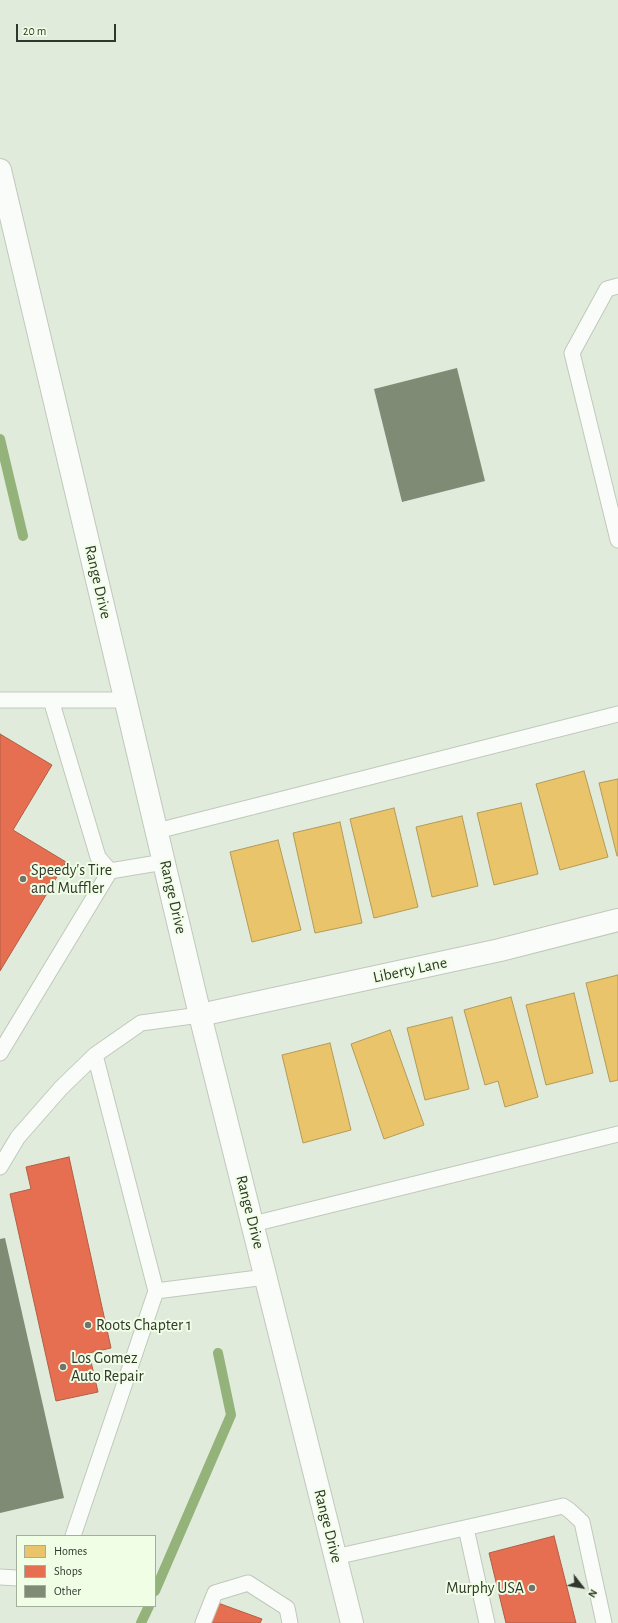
<!DOCTYPE html>
<style>
body{margin:0}
#map{position:relative;width:618px;height:1623px;overflow:hidden;background:#e1ebdb;font-family:"Alegreya Sans",sans-serif}
canvas{display:block}
.legend{position:absolute;left:16px;top:1535px;width:140px;height:72px;box-sizing:border-box;background:#f0fee6;border:1px solid #a4ae9c;margin:0;padding:5px 7px;list-style:none;font-size:12px;color:#31372c}
.legend li{display:flex;align-items:center;gap:8px;height:20px}
.legend b{width:20px;border:1px solid #a4ae9c}
.north{position:absolute;left:562px;top:1567px;width:40px;height:40px;-webkit-text-stroke:3px #f0fee6;paint-order:stroke;rotate:121deg;font-size:11px;font-weight:700;line-height:16px;text-align:center;color:#31372c}
.north::after{content:'';display:block;margin:auto;width:14px;height:18px;background:#31372c;clip-path:polygon(50% 0,100% 100%,50% 72%,0 100%)}
.scale{position:absolute;left:16px;top:24px;width:100px;height:18px;box-sizing:border-box;border:2px solid #31372c;border-top:0;padding-left:5px;font-size:12px;line-height:14px;white-space:nowrap;color:#31372c;-webkit-text-stroke:3px #f0fee6;paint-order:stroke}
</style>
<div id="map">
<canvas width="618" height="1623"></canvas>
<ul class="legend">
<li><b style="height:11px;background:#e9c46a"></b>Homes</li>
<li><b style="height:11px;background:#e76f51"></b>Shops</li>
<li><b style="height:11px;background:#7f8b74"></b>Other</li>
</ul>
<div class="north">N</div>
<div class="scale">20 m</div>
</div>
<script>
const context = document.querySelector('canvas').getContext('2d');
context.lineJoin = 'round';
function paint(path, color) { context.fillStyle = color; context.fill(path, 'evenodd'); }
const toPath = rows => new Path2D(rows.map(r => 'M' + r).join(''));
function trace(path, color, width, dash) { context.strokeStyle = color; context.lineWidth = width; context.lineCap = dash ? 'butt' : 'round'; context.setLineDash(dash || []); context.stroke(path); }
function drawText(font, color, halo, rows, align = 'center') {
  context.font = font + ' "Alegreya Sans",sans-serif'; context.lineWidth = 4; context.setLineDash([]); context.textBaseline = 'middle'; context.strokeStyle = halo; context.fillStyle = color; for (const [text, x, y, turn = 0] of rows) {
    context.save(); context.translate(x, y); context.rotate((+turn || 0) * Math.PI / 180); context.textAlign = isNaN(turn) ? turn : align; if (halo) context.strokeText(text, 0, 0); context.fillText(text, 0, 0); context.restore();
  }
}
const homes = toPath([
 [584,771,608,857,560,870,536,784,584,771],
 [618,779,618,856,617,856,599,783,618,779],
 [521,803,538,874,494,885,477,813,521,803],
 [394,808,418,907,374,918,350,819,394,808],
 [462,816,478,886,432,897,416,827,462,816],
 [340,822,362,923,315,933,293,833,340,822],
 [278,840,301,930,252,942,230,852,278,840],
 [618,975,618,1080,610,1082,586,983,618,975],
 [574,993,593,1073,546,1085,526,1005,574,993],
 [511,997,538,1097,505,1107,498,1081,485,1085,464,1010,511,997],
 [452,1017,469,1089,425,1100,407,1028,452,1017],
 [390,1030,424,1125,384,1139,351,1044,390,1030],
 [330,1043,351,1130,303,1143,282,1055,330,1043]
]);
const shops = toPath([
 [0,734,52,765,13,830,66,862,0,971,0,734],
 [69,1157,111,1348,89,1353,98,1392,56,1401,10,1194,31,1189,26,1167,69,1157],
 [554,1536,576,1623,506,1623,489,1553,554,1536],
 [218,1603,262,1619,260,1623,211,1623,218,1603]
]);
const stream = toPath([
 [0,439,23,536],
 [155,1591,231,1415,218,1353],
 [141,1623,149,1606]
]);
const building = toPath([
 [457,368,485,481,402,502,374,389],
 [5,1238,64,1498,0,1513,0,1239]
]);
const lane = toPath([
 [618,286,607,289,572,353,618,540],
 [0,700,125,700],
 [51,700,98,857,110,871],
 [157,831,618,714],
 [0,1053,110,871,164,862],
 [95,1055,156,1291],
 [0,1167,18,1137,61,1088,95,1055,141,1023,200,1015],
 [253,1224,618,1134],
 [466,1528,487,1623],
 [73,1536,156,1291,266,1277],
 [335,1557,563,1506,569,1510,582,1522,604,1623],
 [0,1577,17,1578],
 [203,1623,215,1593,248,1583,287,1608,290,1623]
]);
const street = toPath([
 [200,1015,500,950,618,920]
]);
const secondary = toPath([
 [0,170,200,1015,352,1623]
]);
const markers = [
 [23,879,4,"#6f7669"],
 [88,1325,4,"#6f7669"],
 [63,1367,4,"#6f7669"],
 [532,1588,4,"#6f7669"]
];
const streetNames = [
 ["Range Drive",98,582,77],
 ["Range Drive",173,897,77],
 ["Liberty Lane",410,970,-12],
 ["Range Drive",250,1212,76],
 ["Range Drive",328,1526,76]
];
const poiNames = [
 ["Speedy's Tire",31,870],
 ["and Muffler",31,888],
 ["Roots Chapter 1",96,1325],
 ["Los Gomez",71,1358],
 ["Auto Repair",71,1376],
 ["Murphy USA",524,1588,"right"]
];
paint(homes, '#e9c46a');
trace(homes, '#b29a57', 1);
paint(shops, '#e76f51');
trace(shops, '#b05e46', 1);
trace(stream, '#94b37a', 10);
paint(building, '#7f8b74');
trace(lane, '#c0c8bb', 17);
trace(street, '#c0c8bb', 24);
trace(secondary, '#c0c8bb', 24);
trace(lane, '#fafcfa', 15);
trace(street, '#fafcfa', 22);
trace(secondary, '#fafcfa', 22);
for (const [x, y, r, color] of markers) { const dot = new Path2D(); dot.arc(x, y, r, 0, 2 * Math.PI); context.fillStyle = color; context.fill(dot); trace(dot, '#f0fee6', 1.5); }
drawText('16px', '#31372c', '#f0fee6', streetNames);
drawText('16px', '#31372c', '#f0fee6', poiNames, 'left');
</script>
